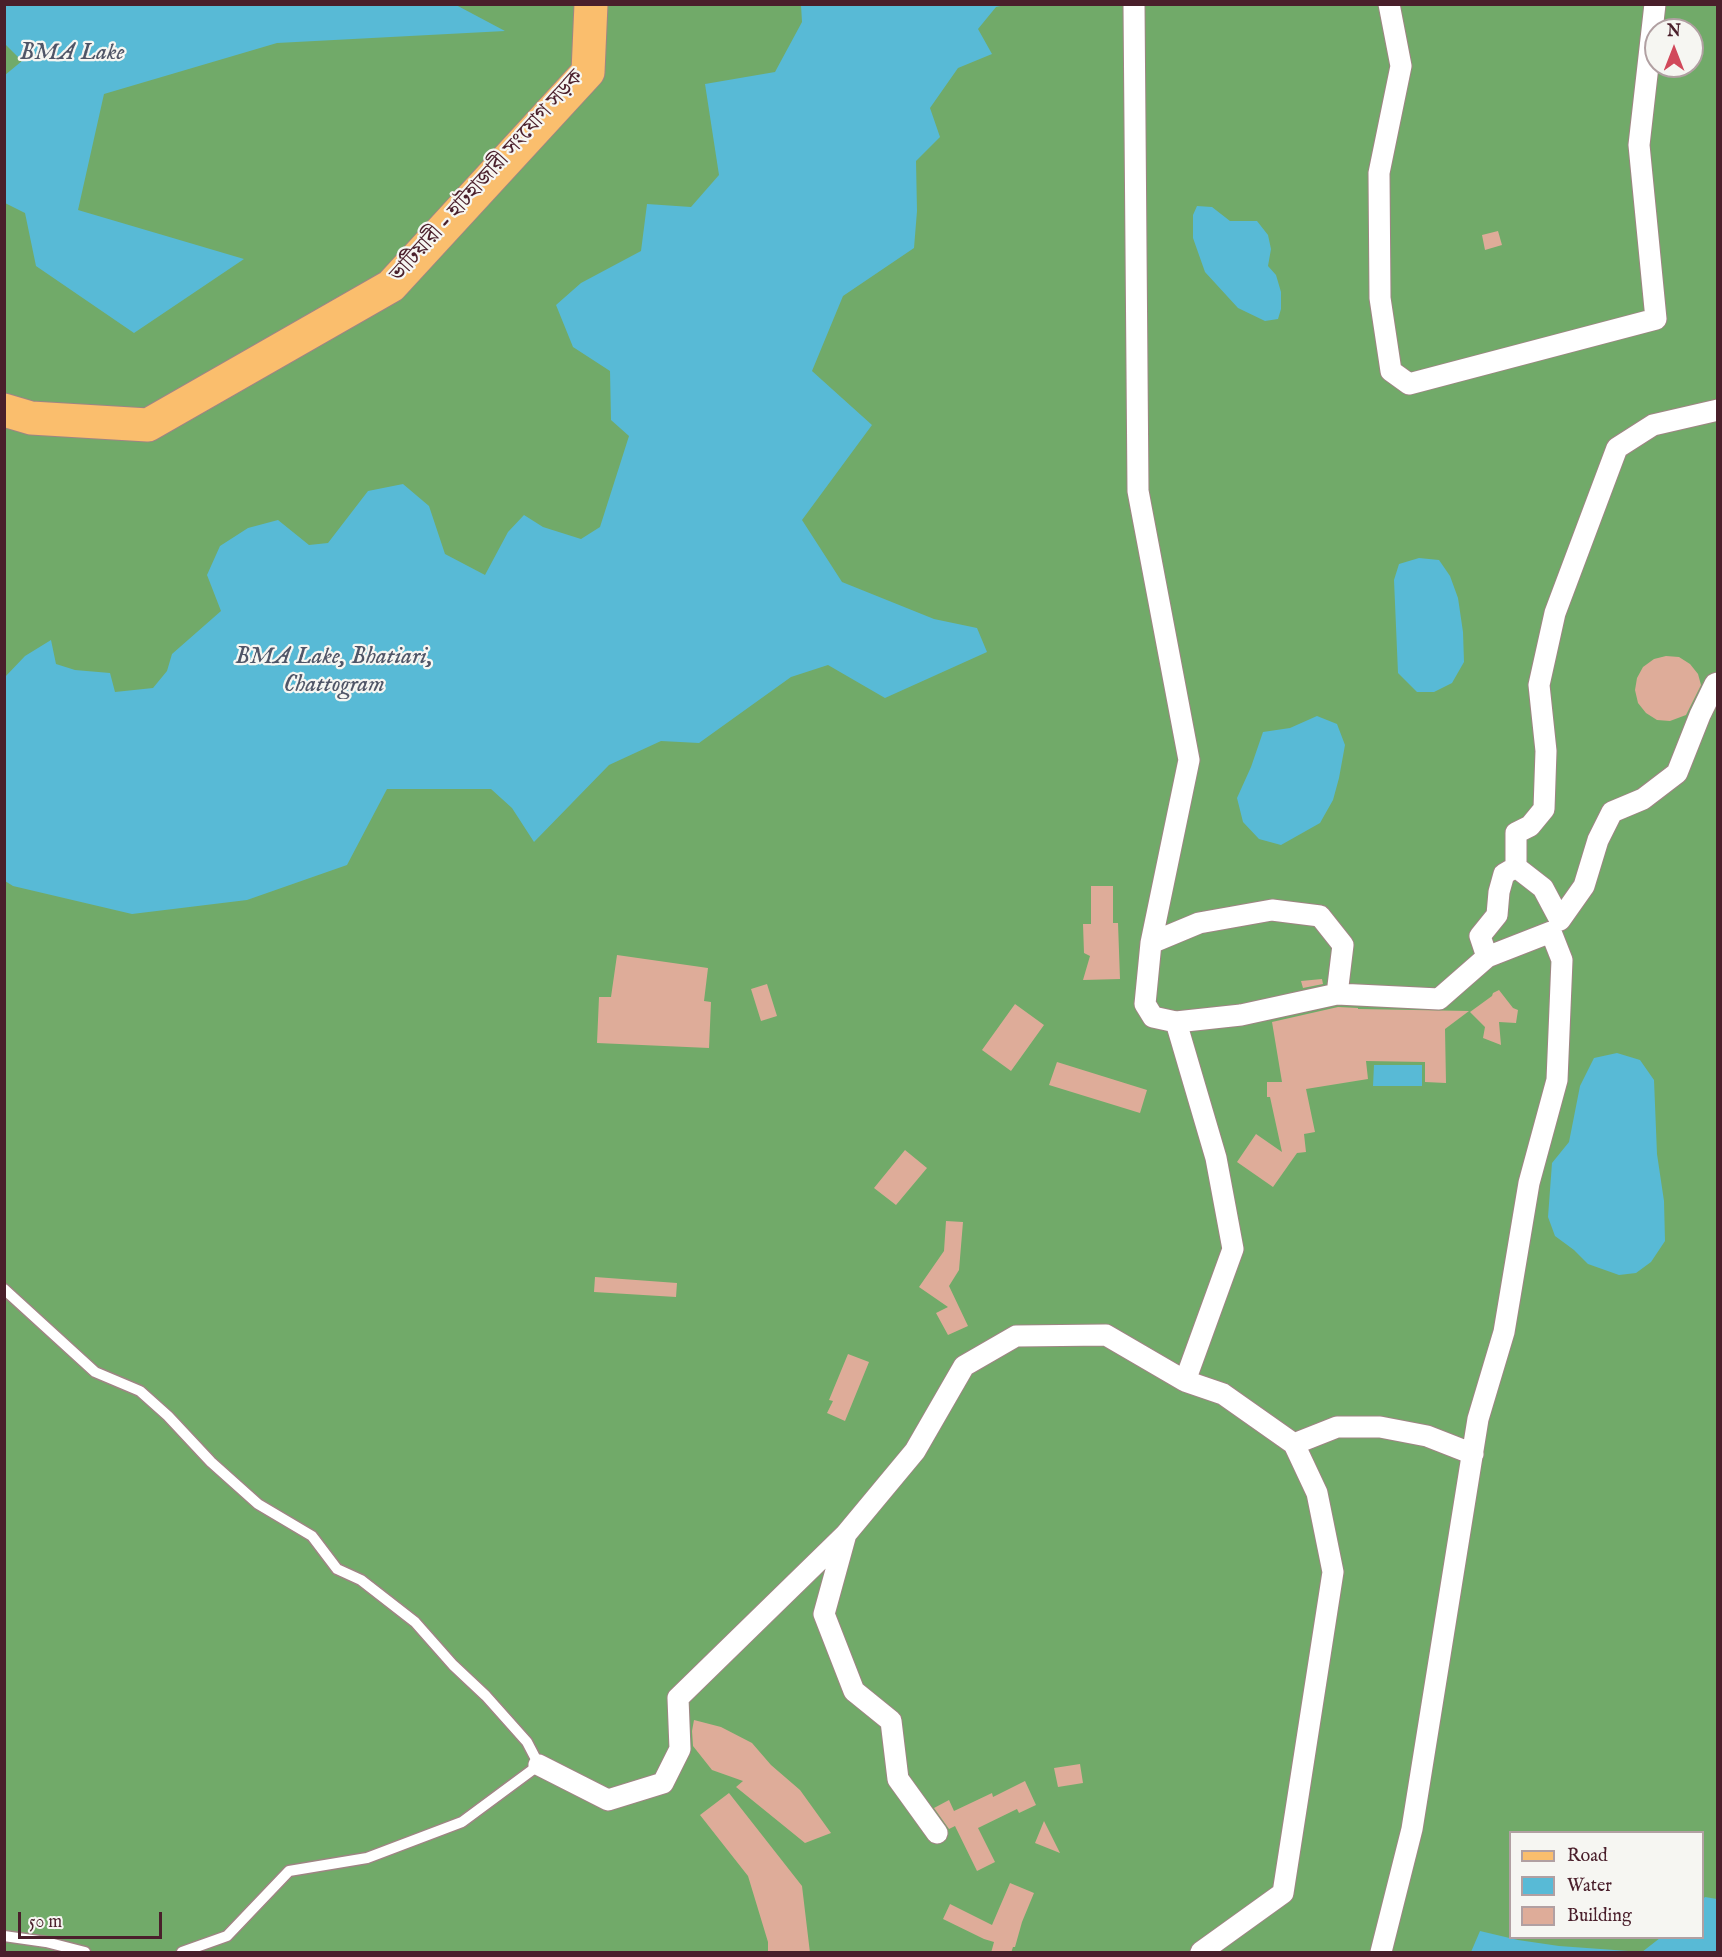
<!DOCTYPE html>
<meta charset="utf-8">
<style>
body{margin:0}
#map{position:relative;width:1722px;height:1957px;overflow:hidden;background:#f3ebdb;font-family:"IM FELL English",serif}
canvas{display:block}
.frame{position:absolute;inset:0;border:6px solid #4a1f2b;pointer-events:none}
.legend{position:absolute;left:1509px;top:1831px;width:195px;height:108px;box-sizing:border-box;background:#f6f6f2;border:2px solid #b1a0a2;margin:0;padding:8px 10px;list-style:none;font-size:18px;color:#4a1f2b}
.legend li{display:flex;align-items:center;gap:12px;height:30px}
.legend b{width:30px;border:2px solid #b1a0a2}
.north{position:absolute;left:1644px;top:18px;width:60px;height:60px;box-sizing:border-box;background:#f6f6f2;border:2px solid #b1a0a2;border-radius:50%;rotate:0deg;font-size:16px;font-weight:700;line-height:24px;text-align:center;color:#4a1f2b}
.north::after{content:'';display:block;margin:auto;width:21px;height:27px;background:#d1495b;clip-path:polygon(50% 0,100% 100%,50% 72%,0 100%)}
.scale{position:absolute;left:18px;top:1912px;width:144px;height:27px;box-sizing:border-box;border:3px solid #4a1f2b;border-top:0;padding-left:8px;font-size:18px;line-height:21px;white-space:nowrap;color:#4a1f2b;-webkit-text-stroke:4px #f6f6f2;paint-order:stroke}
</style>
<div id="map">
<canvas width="1722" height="1957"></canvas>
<div class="frame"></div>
<ul class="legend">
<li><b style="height:8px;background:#fabe6d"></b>Road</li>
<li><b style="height:16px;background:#58bad6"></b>Water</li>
<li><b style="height:16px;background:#deac99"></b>Building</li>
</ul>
<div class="north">N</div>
<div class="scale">50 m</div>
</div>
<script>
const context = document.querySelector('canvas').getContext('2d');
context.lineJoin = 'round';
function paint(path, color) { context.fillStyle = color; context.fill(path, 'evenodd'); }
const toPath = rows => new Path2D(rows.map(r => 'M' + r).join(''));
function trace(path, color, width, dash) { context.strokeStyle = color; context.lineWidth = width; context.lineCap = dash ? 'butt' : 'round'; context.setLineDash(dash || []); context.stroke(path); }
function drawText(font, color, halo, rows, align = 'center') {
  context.font = font + ' "IM FELL English","Noto Serif Bengali",serif'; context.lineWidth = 4.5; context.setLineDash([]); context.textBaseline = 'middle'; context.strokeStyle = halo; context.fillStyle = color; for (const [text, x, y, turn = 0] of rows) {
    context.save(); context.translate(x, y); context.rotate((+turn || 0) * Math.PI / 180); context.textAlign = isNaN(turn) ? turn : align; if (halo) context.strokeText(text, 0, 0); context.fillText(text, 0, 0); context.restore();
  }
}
const forest = toPath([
 [5,5,1717,5,1717,1952,5,1952],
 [1656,30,1692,30,1692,66,1656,66],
 [1510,1832,1702,1832,1702,1938,1510,1938]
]);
const water = toPath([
 [5,4,456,5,505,31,277,43,104,94,78,210,244,259,134,333,36,266,25,213,5,203,5,75,22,61,5,44],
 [801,5,1005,5,996,7,978,29,992,54,958,68,930,108,940,137,916,161,917,211,914,248,843,296,812,371,872,425,802,520,842,582,934,619,977,628,987,652,885,698,828,665,791,677,699,743,661,741,609,765,534,842,512,808,491,789,387,789,347,865,247,900,132,914,13,886,5,881,5,677,25,656,51,640,56,664,75,670,110,673,115,692,153,688,167,671,172,654,221,611,207,575,220,546,248,528,278,520,309,545,328,543,368,491,403,484,429,506,445,554,485,575,508,532,524,515,543,527,581,539,600,527,629,436,611,420,610,371,573,347,556,305,581,283,641,251,647,204,691,207,719,175,705,84,775,72,802,22],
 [1197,206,1212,207,1230,221,1257,221,1268,235,1271,249,1268,266,1276,275,1281,292,1281,309,1278,319,1265,321,1238,308,1205,272,1193,238,1193,215],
 [1419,558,1439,560,1450,576,1458,598,1463,632,1464,662,1452,683,1434,692,1417,692,1398,673,1394,580,1399,564],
 [1317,716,1337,724,1345,745,1339,778,1333,800,1320,823,1281,845,1259,839,1243,822,1237,798,1251,767,1263,732,1290,728],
 [1617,1053,1640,1060,1654,1080,1657,1154,1664,1201,1665,1241,1651,1262,1636,1273,1619,1275,1588,1264,1574,1250,1555,1236,1548,1217,1552,1163,1569,1142,1580,1086,1594,1058],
 [1374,1065,1422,1065,1422,1086,1373,1086],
 [1705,1897,1717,1899,1717,1952,1471,1952,1480,1931,1518,1940,1559,1946,1642,1952,1660,1938,1702,1938,1703,1899]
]);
const building = toPath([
 [1498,231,1502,245,1485,250,1482,235],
 [1666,656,1679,657,1690,664,1698,674,1701,685,1686,715,1670,721,1657,720,1646,713,1638,703,1635,690,1637,678,1643,667,1654,659],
 [1091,886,1113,886,1113,923,1118,923,1120,979,1083,980,1090,956,1084,953,1083,924,1091,924],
 [617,955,708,968,704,1001,711,1002,709,1048,597,1043,599,997,611,997],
 [1322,979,1323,984,1303,988,1301,981],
 [767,984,777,1016,761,1021,751,989],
 [1499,990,1513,1008,1518,1010,1516,1023,1499,1022,1501,1045,1483,1038,1485,1027,1470,1012,1492,996,1493,993],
 [1015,1004,1044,1025,1011,1071,982,1050],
 [1338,1007,1358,1008,1358,1009,1469,1011,1445,1029,1446,1083,1425,1082,1425,1062,1366,1061,1368,1079,1306,1089,1315,1132,1304,1134,1306,1152,1297,1153,1273,1187,1237,1162,1256,1134,1282,1152,1270,1097,1267,1097,1267,1082,1282,1082,1272,1022],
 [1057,1062,1147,1090,1140,1113,1049,1085],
 [905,1150,927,1168,896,1205,874,1188],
 [946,1221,963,1222,959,1270,949,1286,968,1326,948,1335,936,1313,948,1307,919,1287,944,1251],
 [595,1277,677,1283,676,1297,594,1292],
 [848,1354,869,1362,845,1421,827,1413,833,1401,829,1400],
 [694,1720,721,1727,752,1743,771,1765,800,1790,831,1833,805,1843,736,1787,743,1781,712,1770,693,1746,692,1731],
 [1080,1764,1083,1783,1058,1787,1054,1768],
 [1025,1781,1036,1805,1019,1813,1017,1809,978,1828,995,1862,977,1871,955,1826,949,1829,934,1808,949,1800,954,1811,992,1793,993,1797],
 [729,1793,802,1886,810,1953,768,1953,768,1942,748,1876,700,1815],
 [1044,1821,1060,1853,1035,1843],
 [1010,1883,1034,1893,1022,1922,1015,1947,1013,1947,1011,1953,991,1953,994,1942,984,1939,943,1919,950,1904,992,1925]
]);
const lane = toPath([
 [4,1289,95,1372,140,1391,168,1416,211,1462,258,1504,312,1536,337,1569,361,1580,415,1622,453,1665,486,1696,527,1742,539,1765,462,1822,367,1858,289,1871,227,1936,182,1952],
 [4,1936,46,1942,85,1952]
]);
const street = toPath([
 [1134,4,1138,491,1189,760,1151,943,1145,1004,1153,1017,1176,1022,1241,1015,1337,994,1439,999,1487,957,1551,932,1562,960,1557,1080,1529,1183,1504,1332,1478,1419,1412,1829,1381,1952],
 [1389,4,1401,66,1379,173,1380,298,1391,371,1409,384,1656,319,1639,145,1655,4],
 [1516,867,1543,888,1560,920,1584,886,1598,840,1612,812,1643,799,1677,773,1700,715,1715,684,1718,683],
 [1151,943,1199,923,1272,910,1320,916,1343,945,1337,994],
 [1487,957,1480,936,1497,915,1499,892,1504,874,1516,867,1516,833,1530,826,1544,809,1546,751,1539,685,1555,613,1617,448,1653,425,1718,410],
 [1176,1022,1216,1158,1233,1249,1185,1381,1223,1394,1294,1444,1317,1493,1333,1572,1283,1893,1201,1952],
 [1294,1444,1337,1427,1380,1427,1427,1436,1473,1454],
 [539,1765,608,1800,663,1783,680,1749,678,1698,845,1535],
 [937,1833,898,1779,891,1721,854,1691,824,1614,846,1534,915,1451,964,1366,1016,1336,1106,1335,1185,1381]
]);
const primary = toPath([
 [4,410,31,418,148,425,391,286,588,72,591,4]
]);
const streetNames = [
 ["ভাটিয়ারী - হাটহাজারী সংযোগ সড়ক",488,177,-48]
];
const waterNames = [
 ["BMA Lake",72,54],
 ["BMA Lake, Bhatiari,",334,658],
 ["Chattogram",334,686]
];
paint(forest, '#71aa69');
paint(water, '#58bad6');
paint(building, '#deac99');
trace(lane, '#9e8583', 13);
trace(street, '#9e8583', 23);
trace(primary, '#9e8583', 35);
trace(lane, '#fff', 10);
trace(street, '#fff', 21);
trace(primary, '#fabe6d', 33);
drawText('22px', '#4a1f2b', '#f6f6f2', streetNames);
drawText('italic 24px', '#4f5567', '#f6f6f2', waterNames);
</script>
